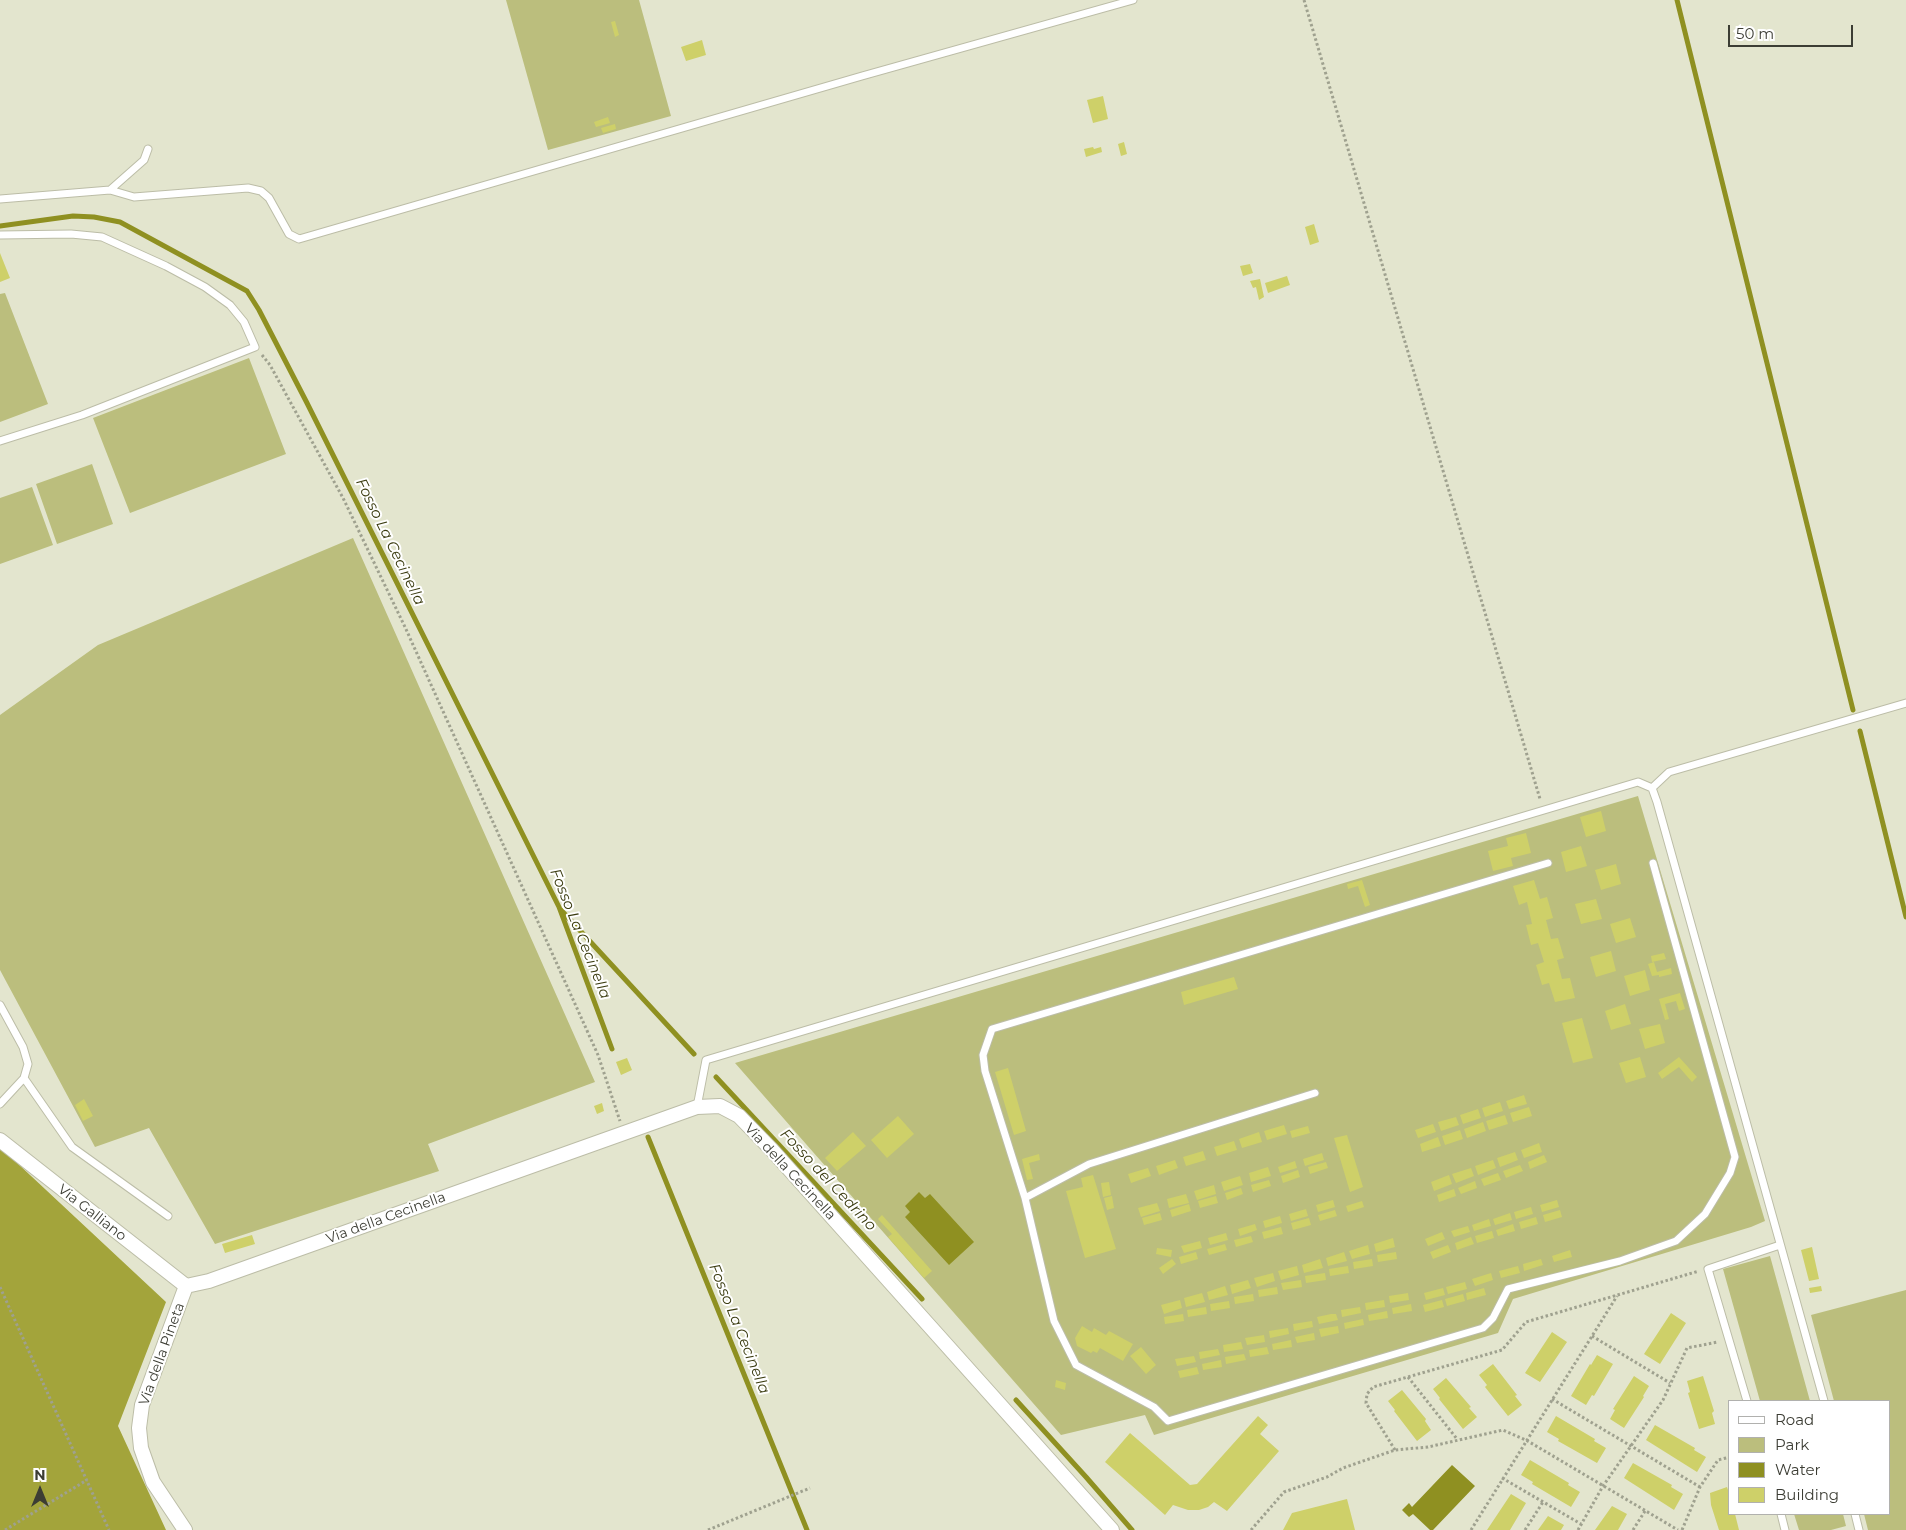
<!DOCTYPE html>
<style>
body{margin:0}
#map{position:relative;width:1906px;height:1530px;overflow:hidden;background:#e3e5ce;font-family:Montserrat,sans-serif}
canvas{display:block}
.legend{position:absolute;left:1728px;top:1400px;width:162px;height:115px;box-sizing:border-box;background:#fff;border:1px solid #b1b1ae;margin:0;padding:6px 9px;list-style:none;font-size:15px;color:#3c3d34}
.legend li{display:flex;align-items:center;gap:10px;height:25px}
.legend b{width:25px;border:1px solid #b1b1ae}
.north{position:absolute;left:15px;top:1465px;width:50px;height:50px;-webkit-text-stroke:4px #fff;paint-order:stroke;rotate:0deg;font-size:14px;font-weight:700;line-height:20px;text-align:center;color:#3c3d34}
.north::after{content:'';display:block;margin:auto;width:18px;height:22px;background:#3c3d34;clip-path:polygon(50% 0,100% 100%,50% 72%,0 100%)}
.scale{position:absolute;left:1728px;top:25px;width:125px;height:22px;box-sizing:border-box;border:2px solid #3c3d34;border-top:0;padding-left:6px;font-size:15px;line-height:18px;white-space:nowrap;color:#3c3d34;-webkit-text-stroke:4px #fff;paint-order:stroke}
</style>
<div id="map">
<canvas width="1906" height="1530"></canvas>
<ul class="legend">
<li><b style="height:6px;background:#fff"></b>Road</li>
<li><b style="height:14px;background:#bbbe7d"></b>Park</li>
<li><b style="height:14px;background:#8f9021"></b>Water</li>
<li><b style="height:14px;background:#ced069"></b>Building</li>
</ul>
<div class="north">N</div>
<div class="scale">50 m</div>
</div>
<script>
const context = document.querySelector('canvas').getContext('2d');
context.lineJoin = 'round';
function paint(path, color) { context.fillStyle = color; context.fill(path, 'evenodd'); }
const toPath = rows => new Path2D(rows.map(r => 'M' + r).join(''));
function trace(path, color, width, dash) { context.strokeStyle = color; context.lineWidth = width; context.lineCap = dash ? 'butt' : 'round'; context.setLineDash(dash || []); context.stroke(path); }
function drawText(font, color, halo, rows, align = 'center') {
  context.font = font + ' Montserrat,sans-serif'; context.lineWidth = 4; context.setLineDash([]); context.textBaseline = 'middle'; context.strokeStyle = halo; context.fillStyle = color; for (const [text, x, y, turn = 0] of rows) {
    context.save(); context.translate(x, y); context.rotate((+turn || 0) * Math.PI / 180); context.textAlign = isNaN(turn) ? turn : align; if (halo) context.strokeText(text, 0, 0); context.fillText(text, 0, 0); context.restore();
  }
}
const green = toPath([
 [506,0,639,0,671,116,548,150],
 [5,293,48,404,0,422,0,294],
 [249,358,286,454,130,513,93,418],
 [92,464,113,524,57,544,36,484],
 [32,487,53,545,0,564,0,498],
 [353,538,595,1082,428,1144,439,1171,215,1244,149,1128,95,1147,0,970,0,715,98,645],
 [1638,796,1765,1221,1751,1227,1513,1299,1498,1333,1154,1435,1145,1415,1061,1435,735,1063],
 [1770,1256,1810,1401,1760,1401,1723,1269],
 [1906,1290,1906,1530,1868,1530,1864,1514,1890,1514,1890,1401,1834,1401,1811,1315],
 [1794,1514,1843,1514,1846,1526,1831,1530,1799,1530]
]);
const forest = toPath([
 [0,1147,166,1302,118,1426,166,1530,0,1530]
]);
const water = toPath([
 [919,1192,925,1198,930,1194,974,1242,949,1265,905,1217,910,1212,905,1206],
 [1452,1465,1475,1486,1433,1530,1430,1530,1413,1514,1409,1517,1402,1510,1409,1503,1412,1507]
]);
const stream = toPath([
 [1677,0,1853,710],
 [0,226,73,216,94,217,120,222,247,291,259,310,307,403,559,907,612,1049],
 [1860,731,1906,917],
 [561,910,694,1054],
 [716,1077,922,1299],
 [648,1137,807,1530],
 [1016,1400,1086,1477,1132,1530]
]);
const building = toPath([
 [615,21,619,35,615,37,611,22],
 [702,40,706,55,686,61,681,47],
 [1103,96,1108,119,1093,123,1087,100],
 [608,117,610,123,596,127,594,122],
 [615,124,616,129,603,133,601,128],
 [1124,142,1127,154,1121,156,1118,144],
 [1093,147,1094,149,1101,147,1102,152,1086,157,1084,149],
 [1314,224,1319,242,1310,245,1305,227],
 [0,253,10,278,0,282],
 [1250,264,1253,273,1243,276,1240,266],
 [1287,276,1290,285,1268,293,1265,283],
 [1260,279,1264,297,1259,300,1256,287,1253,288,1250,281],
 [1601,811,1606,831,1586,837,1580,817],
 [1526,833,1531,853,1511,858,1513,866,1493,871,1488,851,1508,846,1506,838],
 [1581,846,1587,866,1566,872,1561,852],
 [1616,864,1621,884,1601,890,1595,870],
 [1362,880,1370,905,1365,907,1358,886,1348,889,1347,884],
 [1534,880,1540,899,1547,897,1553,918,1546,920,1551,939,1558,938,1564,958,1557,960,1562,979,1570,978,1575,998,1555,1002,1549,983,1542,985,1536,965,1544,962,1538,943,1531,945,1526,925,1532,924,1527,902,1519,905,1513,886],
 [1596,899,1602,919,1581,924,1575,904],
 [1630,918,1636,937,1616,943,1610,924],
 [1611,951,1616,971,1596,977,1590,957],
 [1664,953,1666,959,1652,962,1651,956],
 [1654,962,1657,972,1671,968,1672,974,1659,977,1659,975,1652,976,1648,964],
 [1645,970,1650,990,1630,996,1624,976],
 [1234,977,1238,989,1184,1005,1181,992],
 [1680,993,1685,1009,1679,1011,1676,1001,1665,1004,1669,1019,1665,1020,1659,999],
 [1625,1004,1631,1024,1611,1030,1605,1011],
 [1582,1018,1593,1058,1573,1063,1562,1023],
 [1660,1024,1665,1043,1645,1049,1639,1029],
 [1640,1057,1646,1077,1626,1083,1619,1063],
 [1679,1057,1697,1077,1692,1082,1679,1067,1662,1079,1658,1073],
 [627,1058,632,1070,621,1075,616,1062],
 [1008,1068,1026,1131,1014,1135,995,1072],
 [1524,1095,1527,1104,1509,1109,1506,1101],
 [84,1099,93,1116,83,1121,75,1105],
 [1500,1102,1503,1111,1485,1117,1482,1108],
 [602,1103,604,1111,597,1114,594,1106],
 [1529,1107,1532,1116,1513,1122,1510,1113],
 [1478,1109,1481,1118,1463,1124,1460,1115],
 [1505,1115,1508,1124,1489,1130,1486,1121],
 [898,1116,914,1134,887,1158,871,1140],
 [1456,1117,1459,1125,1441,1131,1438,1122],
 [1483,1122,1486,1131,1467,1138,1464,1129],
 [1433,1124,1436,1132,1418,1138,1415,1130],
 [1284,1125,1287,1134,1267,1140,1264,1131],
 [1308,1126,1310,1133,1292,1138,1290,1131],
 [1460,1130,1463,1139,1445,1145,1442,1136],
 [853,1132,866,1146,837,1171,825,1158],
 [1259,1132,1262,1142,1242,1148,1239,1139],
 [1347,1135,1363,1187,1350,1192,1334,1138],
 [1438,1137,1441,1146,1422,1152,1420,1144],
 [1234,1141,1237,1150,1217,1156,1214,1147],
 [1539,1143,1542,1152,1524,1158,1521,1150],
 [1203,1151,1206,1160,1186,1166,1183,1157],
 [1515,1152,1518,1160,1500,1167,1497,1158],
 [1322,1153,1324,1160,1305,1166,1303,1159],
 [1039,1154,1040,1160,1029,1163,1033,1179,1027,1180,1022,1159],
 [1544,1155,1547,1162,1530,1169,1528,1162],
 [1175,1160,1178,1168,1159,1175,1156,1166],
 [1493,1160,1496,1168,1478,1175,1475,1166],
 [1295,1161,1297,1168,1280,1173,1278,1167],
 [1326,1162,1328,1168,1310,1174,1308,1167],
 [1520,1165,1523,1171,1506,1178,1503,1171],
 [1268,1167,1271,1176,1251,1182,1249,1173],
 [1148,1168,1151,1176,1131,1183,1128,1174],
 [1471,1168,1474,1176,1456,1183,1452,1174],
 [1298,1170,1300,1177,1283,1183,1281,1176],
 [1498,1173,1501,1180,1484,1186,1481,1179],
 [1093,1175,1116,1249,1085,1258,1066,1191,1083,1187,1081,1178],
 [1449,1175,1452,1184,1434,1191,1431,1182],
 [1240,1176,1243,1185,1224,1191,1221,1182],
 [1269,1180,1271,1186,1253,1192,1251,1185],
 [1475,1181,1477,1188,1461,1194,1458,1188],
 [1109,1182,1111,1195,1103,1197,1101,1183],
 [1214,1185,1216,1194,1197,1200,1194,1191],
 [1241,1188,1243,1194,1227,1200,1225,1193],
 [1454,1189,1456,1196,1439,1202,1437,1195],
 [1186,1194,1189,1203,1169,1208,1167,1199],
 [1112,1196,1114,1208,1107,1210,1104,1198],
 [1216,1196,1218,1203,1200,1208,1198,1201],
 [1333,1200,1335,1207,1318,1212,1316,1205],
 [1557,1200,1559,1207,1542,1212,1540,1205],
 [1362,1201,1364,1207,1348,1212,1346,1206],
 [1157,1203,1160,1211,1141,1217,1138,1208],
 [1189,1204,1191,1211,1172,1217,1170,1210],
 [1531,1207,1533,1214,1516,1219,1514,1212],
 [1306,1209,1308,1216,1291,1221,1289,1214],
 [1335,1210,1337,1216,1320,1221,1318,1215],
 [1560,1210,1562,1217,1545,1222,1543,1215],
 [1160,1213,1162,1220,1144,1225,1142,1218],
 [1510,1213,1512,1220,1495,1225,1493,1219],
 [882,1215,932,1271,924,1278,888,1237,892,1234,878,1219],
 [1280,1216,1282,1223,1265,1228,1263,1221],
 [1536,1217,1538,1224,1521,1229,1519,1222],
 [1309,1218,1311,1225,1293,1230,1291,1223],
 [1489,1219,1491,1226,1474,1231,1472,1225],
 [1255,1224,1257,1230,1240,1236,1238,1229],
 [1513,1224,1515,1231,1498,1236,1496,1230],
 [1468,1226,1470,1232,1454,1237,1451,1231],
 [1281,1227,1283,1234,1264,1239,1262,1232],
 [1492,1231,1494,1238,1477,1243,1475,1236],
 [1442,1232,1445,1239,1428,1246,1425,1239],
 [1226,1233,1228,1240,1210,1245,1208,1238],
 [252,1235,255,1244,225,1253,222,1244],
 [1251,1236,1253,1242,1236,1247,1234,1240],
 [1471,1237,1474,1244,1457,1250,1455,1243],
 [1393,1238,1395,1247,1376,1252,1374,1244],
 [1200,1241,1202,1248,1184,1253,1181,1246],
 [1225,1244,1227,1250,1209,1255,1207,1249],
 [1368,1245,1370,1254,1352,1259,1349,1251],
 [1448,1245,1451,1252,1433,1259,1430,1252],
 [1812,1247,1819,1279,1809,1281,1801,1250],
 [1157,1248,1172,1250,1171,1257,1156,1254],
 [1570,1250,1572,1257,1554,1262,1552,1256],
 [1196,1252,1198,1259,1181,1264,1179,1257],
 [1344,1252,1347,1261,1328,1266,1326,1258],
 [1396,1252,1397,1259,1378,1262,1377,1255],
 [1172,1259,1176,1264,1163,1274,1159,1268],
 [1320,1259,1323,1268,1304,1273,1302,1265],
 [1372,1259,1373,1266,1354,1269,1353,1262],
 [1541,1259,1543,1265,1524,1271,1523,1264],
 [1297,1266,1299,1275,1281,1280,1278,1271],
 [1348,1266,1349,1273,1330,1276,1329,1269],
 [1518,1266,1520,1273,1501,1278,1499,1271],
 [1273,1273,1275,1281,1257,1287,1254,1278],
 [1325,1273,1326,1280,1306,1283,1305,1276],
 [1491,1273,1493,1280,1475,1286,1472,1279],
 [1248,1280,1251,1288,1232,1294,1230,1285],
 [1301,1280,1302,1287,1283,1290,1281,1283],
 [1465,1282,1467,1289,1448,1294,1446,1287],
 [1225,1286,1228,1295,1209,1300,1207,1292],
 [1821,1286,1822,1291,1810,1293,1809,1288],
 [1277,1287,1278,1294,1259,1297,1258,1290],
 [1443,1288,1445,1295,1426,1300,1424,1293],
 [1484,1288,1486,1295,1467,1300,1466,1293],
 [1202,1293,1205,1302,1186,1307,1184,1298],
 [1408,1293,1409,1300,1390,1303,1389,1296],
 [1253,1294,1254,1301,1235,1304,1234,1297],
 [1463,1294,1465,1301,1447,1306,1445,1299],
 [1180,1300,1182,1308,1164,1314,1161,1305],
 [1384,1300,1385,1307,1366,1310,1365,1303],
 [1442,1300,1444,1307,1425,1312,1423,1305],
 [1229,1301,1230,1308,1211,1311,1210,1304],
 [1411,1304,1412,1311,1393,1314,1392,1308],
 [1206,1307,1207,1314,1188,1317,1187,1310],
 [1360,1307,1361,1313,1342,1317,1341,1310],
 [1387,1311,1388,1318,1369,1321,1368,1315],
 [1671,1313,1686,1323,1660,1364,1644,1354],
 [1183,1314,1184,1321,1165,1324,1164,1317],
 [1331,1314,1336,1314,1338,1320,1319,1324,1317,1317],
 [1363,1319,1364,1325,1345,1329,1344,1323],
 [1312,1321,1313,1327,1294,1331,1293,1324],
 [1082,1326,1092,1332,1094,1328,1106,1335,1109,1331,1133,1344,1123,1361,1100,1348,1097,1353,1093,1351,1091,1353,1077,1346,1075,1338],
 [1338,1326,1339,1333,1321,1337,1319,1329],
 [1288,1328,1289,1334,1270,1338,1269,1331],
 [1552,1332,1567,1342,1540,1382,1525,1373],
 [1314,1333,1315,1340,1297,1343,1295,1337],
 [1264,1335,1265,1342,1247,1345,1245,1338],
 [1291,1340,1292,1347,1273,1350,1272,1344],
 [1241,1342,1243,1349,1224,1352,1223,1345],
 [1141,1347,1156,1365,1146,1374,1130,1356],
 [1267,1347,1269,1354,1250,1357,1249,1350],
 [1218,1349,1220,1355,1200,1359,1199,1352],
 [1244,1354,1246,1360,1226,1364,1225,1357],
 [1597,1355,1613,1364,1594,1396,1592,1395,1586,1405,1571,1396,1590,1364,1591,1365],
 [1194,1356,1196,1362,1177,1366,1175,1359],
 [1221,1360,1222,1367,1203,1370,1202,1364],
 [1493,1364,1517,1395,1515,1396,1522,1405,1508,1416,1485,1387,1487,1385,1479,1375],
 [1197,1367,1199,1374,1180,1378,1178,1371],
 [1634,1376,1649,1386,1643,1396,1644,1397,1624,1428,1610,1419,1615,1410,1613,1409],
 [1703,1376,1714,1411,1712,1413,1715,1424,1699,1429,1688,1393,1690,1392,1687,1381],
 [1446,1378,1471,1407,1469,1408,1477,1417,1463,1429,1439,1399,1440,1398,1433,1389],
 [1056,1380,1066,1383,1065,1390,1055,1387],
 [1402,1390,1426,1419,1425,1421,1431,1430,1417,1441,1394,1411,1395,1410,1388,1401],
 [1258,1416,1268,1425,1260,1434,1279,1451,1227,1511,1214,1502,1208,1507,1199,1510,1188,1510,1173,1505,1165,1515,1105,1462,1130,1433,1190,1485,1197,1484],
 [1556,1416,1595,1439,1594,1441,1606,1448,1597,1463,1558,1441,1559,1439,1547,1432],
 [1655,1425,1695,1448,1694,1450,1706,1457,1697,1472,1646,1440],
 [1530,1460,1569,1483,1568,1485,1580,1492,1571,1507,1532,1484,1533,1482,1521,1475],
 [1633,1463,1672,1485,1671,1487,1683,1494,1674,1510,1624,1478],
 [1727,1487,1730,1496,1730,1514,1735,1514,1739,1530,1719,1530,1711,1505,1710,1493],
 [1511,1494,1526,1503,1510,1530,1487,1530],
 [1347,1499,1355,1530,1283,1530,1292,1513],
 [1612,1506,1627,1514,1618,1530,1595,1530],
 [1548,1516,1564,1525,1561,1530,1538,1530]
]);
const path = toPath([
 [1304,0,1540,799],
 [262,355,270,365,343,498,405,627,580,1015,598,1055,620,1121],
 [0,1287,109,1530],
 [1592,1336,1670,1383],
 [1408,1377,1457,1439],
 [1552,1399,1700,1487],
 [1395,1450,1366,1403,1367,1394,1373,1387,1502,1350,1526,1322,1699,1271],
 [1502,1478,1581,1524],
 [5,1530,87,1480],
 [708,1530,810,1488],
 [1251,1530,1284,1492,1327,1477,1343,1468,1395,1450,1428,1447,1503,1430,1526,1440,1678,1530],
 [1471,1530,1617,1296],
 [1525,1530,1543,1502],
 [1578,1530,1603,1486,1663,1400,1687,1348,1718,1342],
 [1633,1530,1645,1511],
 [1682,1530,1700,1487,1718,1460,1730,1457]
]);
const lane = toPath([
 [110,190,134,197,248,188,261,191,269,198,289,234,299,239,862,76,1133,0],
 [0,199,110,190,144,160,148,149],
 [0,235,71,234,102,237,166,266,205,287,230,305,244,322,255,347,82,415,0,441],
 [1652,788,1669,772,1906,703],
 [0,1005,23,1047,28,1064,24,1078,0,1104],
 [24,1078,72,1147,168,1216],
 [1315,1093,1089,1164,1025,1198,1054,1321,1076,1365,1154,1407,1168,1421,1483,1328,1493,1318,1508,1289,1620,1261,1676,1241,1705,1214,1730,1173,1735,1157,1653,863],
 [697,1107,706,1060,1638,782,1652,788,1657,802,1824,1401],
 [1025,1198,985,1071,983,1055,992,1029,1548,863],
 [1747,1401,1708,1269,1780,1245],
 [1781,1514,1785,1530],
 [1855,1514,1859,1530]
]);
const street = toPath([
 [0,1140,186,1286],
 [186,1286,209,1281,697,1107,720,1106,739,1116,772,1150,1112,1530],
 [185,1530,153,1482,141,1448,139,1428,142,1405,186,1286]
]);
const streetNames = [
 ["Via della Cecinella",790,1172,47],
 ["Via Galliano",92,1213,38],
 ["Via della Cecinella",386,1218,-20],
 ["Via della Pineta",162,1354,-70]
];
const waterNames = [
 ["Fosso La Cecinella",390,542,64],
 ["Fosso La Cecinella",580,934,68],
 ["Fosso del Cedrino",828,1180,47],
 ["Fosso La Cecinella",739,1329,68]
];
paint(green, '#bbbe7d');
paint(forest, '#a3a43b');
paint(water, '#8f9021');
trace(stream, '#8f9021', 5);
paint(building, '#ced069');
trace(lane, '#bcbda7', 9);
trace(street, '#bcbda7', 16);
trace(path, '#9fa18f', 3, [2.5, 2.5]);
trace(lane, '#fff', 7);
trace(street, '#fff', 14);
drawText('14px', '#3c3d34', '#fff', streetNames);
drawText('italic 15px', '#3a3b0f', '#fff', waterNames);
</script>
